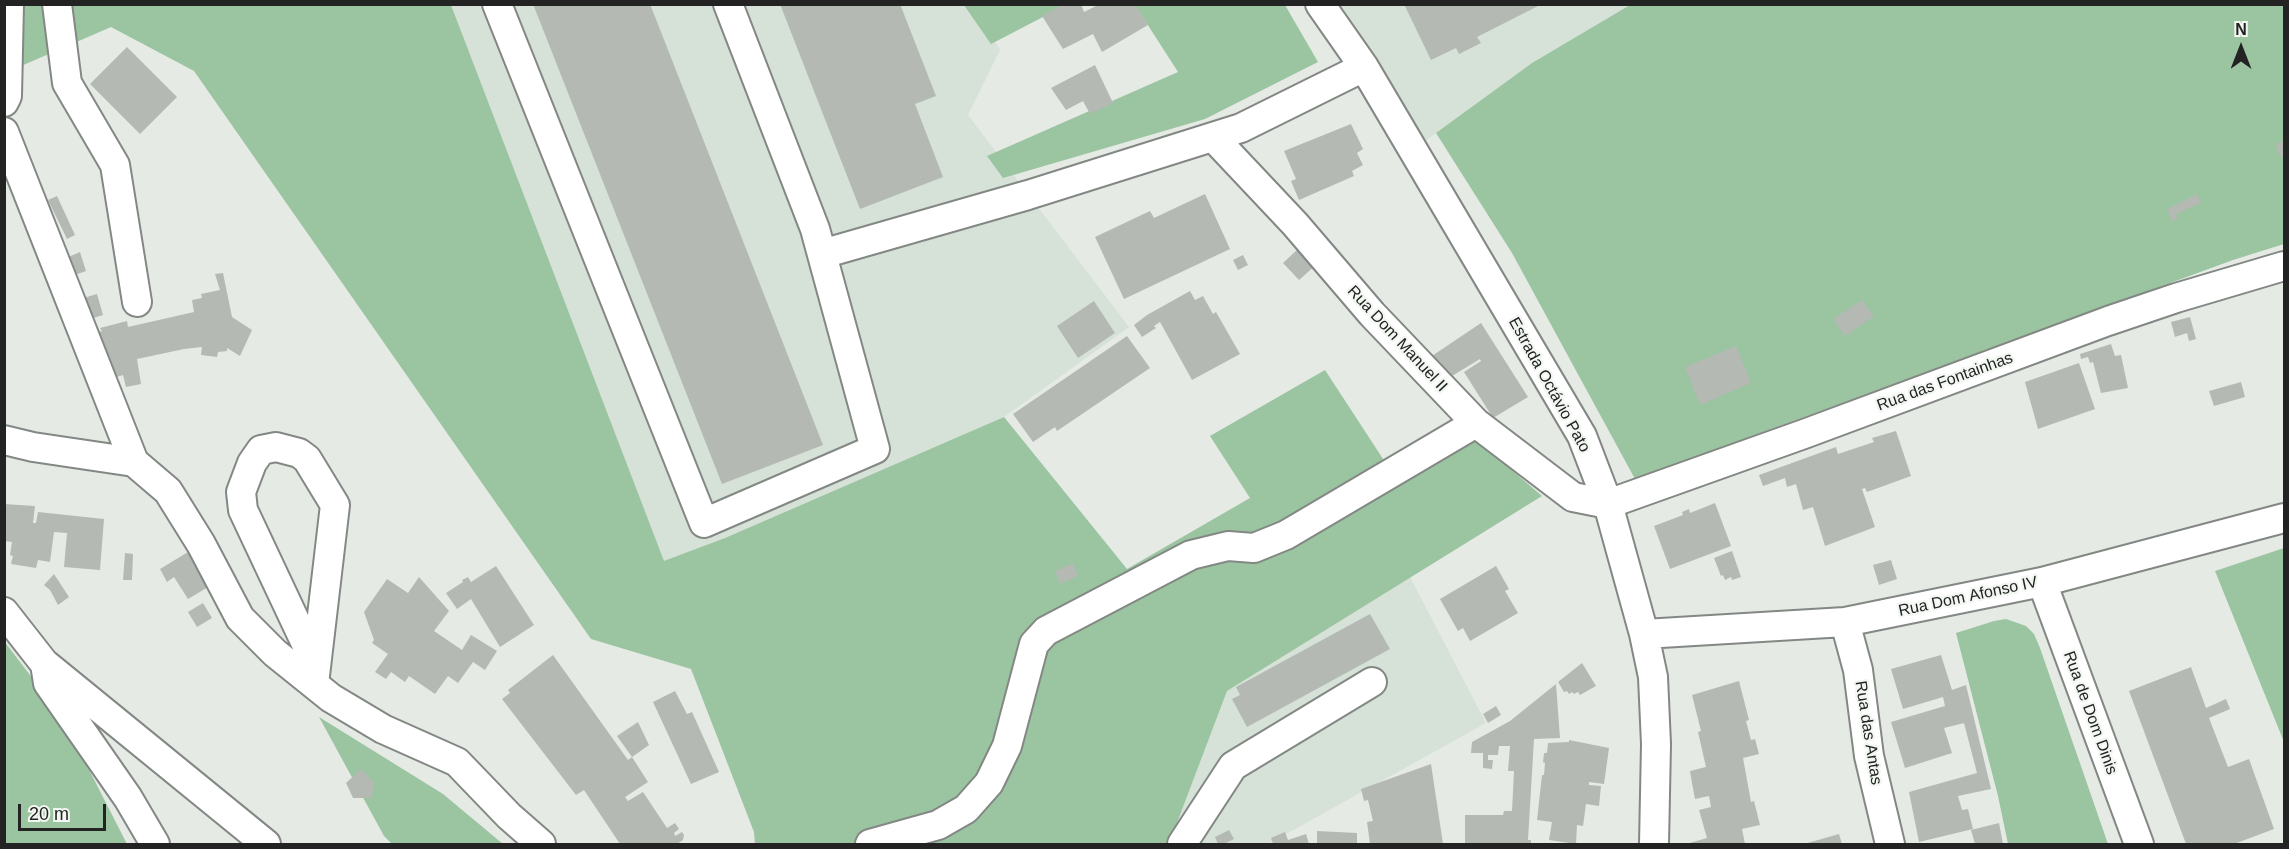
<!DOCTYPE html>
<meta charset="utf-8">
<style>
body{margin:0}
#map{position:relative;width:2289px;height:849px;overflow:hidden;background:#e5eae5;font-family:Helvetica,sans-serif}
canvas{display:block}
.frame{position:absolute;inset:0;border:6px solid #222322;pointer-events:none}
.north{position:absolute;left:2211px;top:18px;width:60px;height:60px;-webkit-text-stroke:4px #f2f7f2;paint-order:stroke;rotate:0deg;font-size:16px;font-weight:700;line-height:24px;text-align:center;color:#222322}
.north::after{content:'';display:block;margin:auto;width:21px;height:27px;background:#222322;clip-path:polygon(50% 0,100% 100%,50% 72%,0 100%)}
.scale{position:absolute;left:18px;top:804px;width:88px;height:27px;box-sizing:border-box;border:3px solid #222322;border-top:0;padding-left:8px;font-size:18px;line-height:21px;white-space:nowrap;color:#222322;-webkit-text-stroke:4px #f2f7f2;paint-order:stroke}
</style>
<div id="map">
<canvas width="2289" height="849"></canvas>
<div class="frame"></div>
<div class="north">N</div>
<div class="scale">20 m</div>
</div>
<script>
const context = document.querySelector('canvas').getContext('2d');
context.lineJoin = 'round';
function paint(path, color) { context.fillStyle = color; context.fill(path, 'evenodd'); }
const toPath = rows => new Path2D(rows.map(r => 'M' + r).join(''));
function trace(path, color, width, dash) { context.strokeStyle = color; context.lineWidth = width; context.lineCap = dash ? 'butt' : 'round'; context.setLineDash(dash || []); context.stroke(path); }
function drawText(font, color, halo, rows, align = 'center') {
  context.font = font + ' Helvetica,sans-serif'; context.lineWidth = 4.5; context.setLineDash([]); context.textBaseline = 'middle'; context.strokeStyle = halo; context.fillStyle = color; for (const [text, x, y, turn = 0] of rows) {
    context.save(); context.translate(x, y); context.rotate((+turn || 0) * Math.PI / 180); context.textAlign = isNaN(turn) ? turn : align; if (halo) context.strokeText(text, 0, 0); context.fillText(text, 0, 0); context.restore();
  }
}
const built = toPath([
 [451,5,974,5,1000,50,968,115,1129,327,1004,417,725,538,664,562],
 [1338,5,1630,5,1532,63,1424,142],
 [1410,577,1486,723,1268,844,1169,844,1227,691]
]);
const green = toPath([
 [5,5,451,5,664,561,725,538,1004,417,1127,569,1250,498,1210,436,1325,370,1385,462,1471,435,1542,496,1227,691,1169,844,755,844,754,832,691,669,591,639,194,71,111,27,5,73],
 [964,5,1066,5,991,44],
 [1135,5,1285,5,1318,62,1205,119,1003,178,987,156,1178,72],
 [1630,5,2284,5,2284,244,2233,260,1635,479,1512,253,1436,133,1532,63],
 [2284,548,2284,742,2215,571],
 [2006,619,2026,626,2034,634,2040,648,2108,844,2008,844,1998,796,1956,633,1994,621],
 [4,641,62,717,127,844,5,844],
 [319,717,443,794,503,844,392,844,384,836]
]);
const building = toPath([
 [533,4,650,4,823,445,722,484],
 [780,4,900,4,936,96,915,104,943,177,860,209],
 [1064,4,1081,4,1084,12,1100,4,1135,4,1148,25,1102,52,1093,34,1063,49,1042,16],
 [1404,4,1542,4,1477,37,1481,43,1459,54,1456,48,1431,60],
 [127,47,177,97,140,134,90,84],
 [1095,65,1113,103,1090,114,1083,101,1066,110,1051,88],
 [1351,124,1363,149,1357,153,1363,165,1352,171,1354,176,1299,200,1291,181,1296,179,1284,151],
 [2284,141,2284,156,2280,158,2276,144],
 [1205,194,1230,249,1124,299,1095,237,1150,211,1154,218],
 [2197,194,2201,203,2176,214,2178,219,2172,221,2167,209],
 [57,196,75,235,67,239,48,200],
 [1299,248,1316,265,1299,280,1283,263],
 [80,252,86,271,72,276,66,258],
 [1243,255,1248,265,1238,270,1233,260],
 [223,273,232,317,252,330,240,356,227,348,227,351,218,352,217,357,201,355,202,347,184,349,137,359,141,384,126,387,123,375,110,379,92,333,102,331,100,328,127,321,128,327,194,312,192,300,202,298,201,294,220,290,215,274],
 [1190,291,1195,300,1203,296,1213,314,1216,312,1240,354,1192,380,1160,322,1154,326,1156,328,1142,337,1134,325,1147,315],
 [97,294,103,315,87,320,80,299],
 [1862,300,1874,316,1845,336,1833,319],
 [1094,301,1115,333,1078,358,1057,326],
 [2190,317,2196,339,2189,341,2187,333,2175,337,2171,322],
 [1481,323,1528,397,1493,418,1464,372,1481,361,1480,359,1447,379,1426,360],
 [1127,336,1150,368,1057,431,1055,427,1033,442,1013,414],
 [2111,344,2115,356,2121,355,2128,388,2101,393,2093,362,2090,363,2088,357,2081,359,2080,354],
 [1736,346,1751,383,1700,405,1685,367],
 [2079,363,2095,409,2038,429,2025,382],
 [2241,382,2245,397,2214,406,2209,391],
 [1896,431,1911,476,1867,492,1865,488,1862,489,1875,527,1825,546,1813,507,1803,510,1796,484,1787,487,1785,478,1763,486,1759,475,1836,447,1838,454,1874,442,1872,438],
 [1715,503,1731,546,1670,569,1654,526,1683,515,1682,512,1689,509,1690,513],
 [4,504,35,506,33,523,36,523,38,512,104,519,100,570,64,567,67,533,54,532,50,562,38,560,36,568,11,564,13,556,10,555,12,542,4,541],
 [1732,551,1741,577,1732,580,1731,577,1725,580,1723,575,1721,576,1714,558],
 [188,552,210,586,188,599,174,577,167,582,160,569],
 [125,553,133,554,132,580,123,580],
 [1891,560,1897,579,1879,585,1873,565],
 [1073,563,1078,576,1060,584,1055,571],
 [496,566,534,625,500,647,471,599,457,609,446,593,463,582,462,580,468,577,471,582],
 [1496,566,1509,589,1505,591,1518,613,1470,641,1463,628,1458,631,1440,599],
 [54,574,69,597,58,605,50,590,44,585],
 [419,577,449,611,434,631,462,650,471,635,497,651,485,670,473,662,458,683,448,676,435,694,409,676,405,682,391,672,386,679,375,672,388,654,372,643,374,640,364,612,387,579,408,593],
 [203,603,212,618,197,627,188,612],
 [1370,614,1390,649,1247,727,1232,699,1240,695,1236,687],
 [553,655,628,760,632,757,648,782,625,797,628,801,643,792,667,828,675,823,679,829,674,833,675,836,682,832,684,835,683,840,677,844,620,844,584,790,576,795,502,699,510,693,508,690],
 [1941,655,1952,690,1966,685,1991,789,1958,796,1962,810,1968,809,1973,829,1919,842,1909,792,1977,773,1964,723,1944,728,1952,753,1905,768,1891,722,1945,706,1943,697,1903,709,1891,669],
 [1582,663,1596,686,1580,695,1578,692,1574,694,1572,692,1569,694,1567,691,1564,692,1558,682],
 [2191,667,2206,708,2226,699,2230,709,2209,718,2228,767,2249,759,2274,829,2234,844,2186,844,2129,691],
 [1739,681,1749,720,1746,721,1751,740,1755,739,1759,754,1743,758,1751,802,1754,801,1760,825,1742,829,1745,844,1686,844,1707,838,1699,810,1711,807,1709,796,1695,799,1692,783,1690,771,1706,767,1698,732,1701,731,1692,695],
 [1556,684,1560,738,1534,739,1528,840,1531,840,1531,844,1465,844,1465,815,1503,815,1504,811,1512,811,1514,771,1508,771,1510,746,1499,746,1498,755,1488,755,1488,760,1493,760,1492,769,1483,768,1483,753,1471,753,1472,742,1510,721],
 [675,691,687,714,692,712,719,772,691,784,653,702],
 [1496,706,1501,715,1488,723,1483,714],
 [638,722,649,745,632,757,617,736],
 [1569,740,1609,748,1604,784,1589,782,1589,785,1601,786,1599,806,1586,804,1583,826,1577,825,1576,844,1549,840,1552,822,1537,820,1542,775,1544,775,1545,763,1543,762,1544,753,1547,753,1548,743,1569,742],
 [1431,764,1443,844,1370,844,1367,822,1373,821,1368,800,1364,801,1361,789],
 [361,769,375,783,371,798,353,798,346,783],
 [1999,823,2003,844,1975,844,1971,830],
 [1229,830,1234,839,1224,844,1218,844,1215,837],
 [1317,831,1357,833,1357,844,1317,844],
 [1285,832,1288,840,1306,834,1309,844,1273,844,1271,838],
 [1839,834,1842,844,1804,844]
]);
const minor = toPath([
 [57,4,67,83,115,165,137,302],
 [497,4,704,523,875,449,815,229,728,4],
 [1320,4,1364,67,1582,436,1608,504,1644,634,1653,677,1656,744,1654,844],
 [4,102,7,96,9,4],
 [4,132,134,462],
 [1213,137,1295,224,1372,314,1476,423,1573,497,1608,504,1804,434,2108,321,2176,298,2284,266],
 [822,254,1028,195,1241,128,1364,67],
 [4,440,33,447,134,462,168,491,201,544,240,618,275,653,331,698,383,729,457,762,509,816,541,844],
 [2042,582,2139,844],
 [4,612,44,663,266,844],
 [1845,622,1858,670,1869,756,1890,844],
 [1644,634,1845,622,2042,582,2284,518],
 [46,670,48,683,128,798,155,844],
 [314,684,335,505,307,459,299,453,276,447,261,450,252,463,241,492,243,510,316,665],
 [870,844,938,825,966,809,989,783,1007,746,1034,644,1046,631,1191,555,1228,546,1254,548,1286,535,1476,423],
 [1182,844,1233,766,1372,682]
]);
const streetNames = [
 ["Rua Dom Manuel II",1397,339,47],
 ["Rua das Fontainhas",1945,382,-20],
 ["Estrada Octávio Pato",1549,385,61],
 ["Rua Dom Afonso IV",1968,597,-12],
 ["Rua de Dom Dinis",2090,713,70],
 ["Rua das Antas",1868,733,81]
];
paint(built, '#d6e1d7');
paint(green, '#9bc4a0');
paint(building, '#b4b9b4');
trace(minor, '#838884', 32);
trace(minor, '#fff', 28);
drawText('16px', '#222322', '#f2f7f2', streetNames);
</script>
